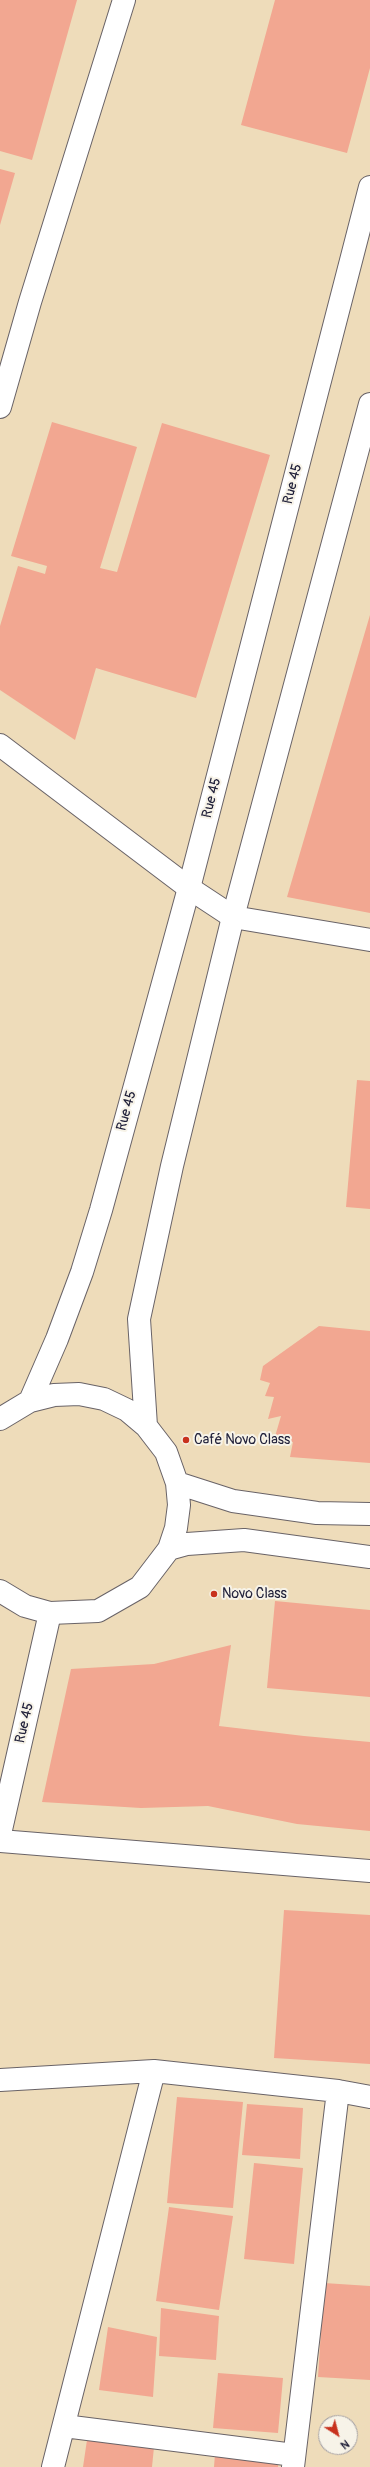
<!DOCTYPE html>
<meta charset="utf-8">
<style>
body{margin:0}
#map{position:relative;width:370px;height:2467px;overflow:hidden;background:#eedcba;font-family:Pangolin,sans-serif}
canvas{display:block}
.north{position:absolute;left:318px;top:2415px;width:40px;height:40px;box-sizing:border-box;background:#f7f3e8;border:1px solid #a29fa3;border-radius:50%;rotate:144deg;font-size:11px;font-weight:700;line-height:16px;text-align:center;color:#22223b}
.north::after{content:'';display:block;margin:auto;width:14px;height:18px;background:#c8321e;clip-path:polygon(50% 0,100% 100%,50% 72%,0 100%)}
</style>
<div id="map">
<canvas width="370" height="2467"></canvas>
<div class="north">N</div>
</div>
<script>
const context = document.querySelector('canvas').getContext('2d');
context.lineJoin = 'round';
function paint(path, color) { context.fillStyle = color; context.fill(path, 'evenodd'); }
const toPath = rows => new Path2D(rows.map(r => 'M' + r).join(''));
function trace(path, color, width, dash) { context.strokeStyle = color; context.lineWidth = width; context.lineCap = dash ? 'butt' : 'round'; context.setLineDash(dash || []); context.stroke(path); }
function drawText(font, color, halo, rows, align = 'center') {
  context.font = font + ' Pangolin,sans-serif'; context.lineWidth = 4; context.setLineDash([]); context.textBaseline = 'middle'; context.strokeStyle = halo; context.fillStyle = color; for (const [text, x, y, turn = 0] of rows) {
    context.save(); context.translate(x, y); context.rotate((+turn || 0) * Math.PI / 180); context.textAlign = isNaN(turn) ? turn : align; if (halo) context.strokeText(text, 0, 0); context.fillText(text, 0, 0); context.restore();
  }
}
const building = toPath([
 [0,0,77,0,32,160,0,151],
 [275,0,370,0,370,68,347,153,241,125],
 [0,169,15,173,0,225],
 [52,422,137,447,100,568,117,572,162,423,270,455,196,698,96,668,75,740,0,690,0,626,18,566,45,574,47,566,11,556],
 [370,615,370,913,287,897],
 [357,1080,370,1081,370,1209,346,1207],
 [319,1326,370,1331,370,1463,290,1457,293,1442,274,1440,281,1416,268,1419,274,1397,265,1396,270,1383,260,1380,263,1366],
 [275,1601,370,1610,370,1697,267,1688],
 [231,1645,219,1726,304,1736,370,1742,370,1831,297,1824,208,1806,141,1808,42,1802,71,1669,154,1664],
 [284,1910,370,1915,370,2064,274,2058],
 [177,2097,243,2102,233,2208,167,2203],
 [247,2104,303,2108,300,2159,242,2155],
 [254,2163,303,2168,294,2264,244,2259],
 [169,2207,233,2216,219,2310,156,2301],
 [324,2283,370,2286,370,2380,318,2377],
 [161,2308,219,2316,216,2360,159,2356],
 [108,2327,157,2337,153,2397,99,2390],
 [218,2373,283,2378,278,2433,213,2428],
 [87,2440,154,2447,152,2467,83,2467],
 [215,2454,279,2459,278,2467,214,2467]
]);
const street = toPath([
 [0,407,30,302,124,0],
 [0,745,189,888,233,917,370,940],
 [0,1834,50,1613],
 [0,1841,370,1871],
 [0,2080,154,2071,338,2091,370,2097],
 [64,2426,294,2455],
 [53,2467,154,2071],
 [293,2467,338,2091]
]);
const secondary = toPath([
 [30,1401,57,1339,82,1272,101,1210,189,888,370,187],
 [0,1419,30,1401,54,1395,79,1394,104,1399,127,1410,146,1426,166,1452,177,1483,179,1505,176,1528,169,1549,140,1587,98,1611,50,1613,25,1606,0,1591],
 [146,1426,139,1319,172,1166,233,917,370,404],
 [177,1483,233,1501,317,1513,370,1514],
 [169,1549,187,1544,244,1540,370,1557]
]);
const markers = [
 [186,1440,4,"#c8321e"],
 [214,1594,4,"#c8321e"]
];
const streetNames = [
 ["Rue 45",293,484,-76],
 ["Rue 45",212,798,-76],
 ["Rue 45",127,1111,-75],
 ["Rue 45",25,1723,-77]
];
const poiNames = [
 ["Café Novo Class",194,1440],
 ["Novo Class",222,1594]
];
paint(building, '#f2a791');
trace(street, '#696367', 24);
trace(secondary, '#696367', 24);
trace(street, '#fff', 22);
trace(secondary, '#fff', 22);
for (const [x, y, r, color] of markers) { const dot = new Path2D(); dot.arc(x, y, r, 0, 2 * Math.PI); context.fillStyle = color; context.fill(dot); trace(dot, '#f7f3e8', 1.5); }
drawText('14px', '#22223b', '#f7f3e8', streetNames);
drawText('14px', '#22223b', '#f7f3e8', poiNames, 'left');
</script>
